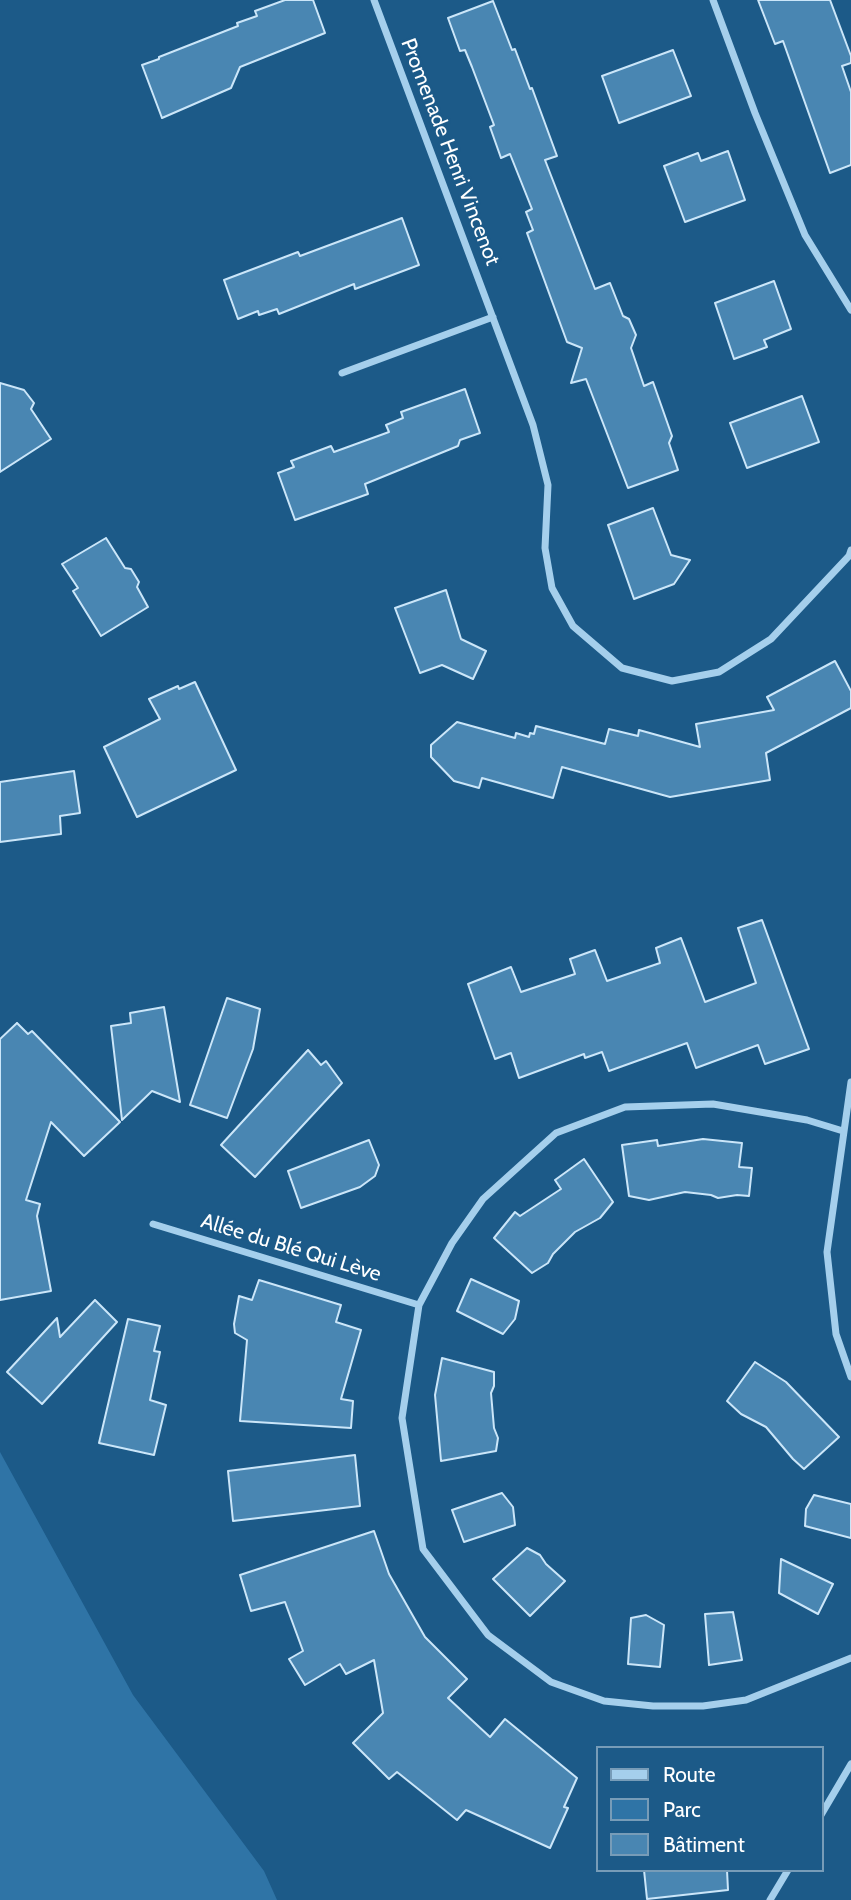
<!DOCTYPE html>
<meta charset="utf-8">
<style>
body{margin:0}
#map{position:relative;width:851px;height:1900px;overflow:hidden;background:#1c5a88;font-family:Cabin,sans-serif}
canvas{display:block}
.legend{position:absolute;left:596px;top:1746px;width:228px;height:126px;box-sizing:border-box;background:#1c5a88;border:2px solid #779cb8;margin:0;padding:9px 12px;list-style:none;font-size:21px;color:#fff}
.legend li{display:flex;align-items:center;gap:14px;height:35px}
.legend b{width:35px;border:2px solid #779cb8}
</style>
<div id="map">
<canvas width="851" height="1900"></canvas>
<ul class="legend">
<li><b style="height:9px;background:#a5cfec"></b>Route</li>
<li><b style="height:19px;background:#2f74a6"></b>Parc</li>
<li><b style="height:19px;background:#4986b2"></b>Bâtiment</li>
</ul>
</div>
<script>
const context = document.querySelector('canvas').getContext('2d');
context.lineJoin = 'round';
function paint(path, color) { context.fillStyle = color; context.fill(path, 'evenodd'); }
const toPath = rows => new Path2D(rows.map(r => 'M' + r).join(''));
function trace(path, color, width, dash) { context.strokeStyle = color; context.lineWidth = width; context.lineCap = dash ? 'butt' : 'round'; context.setLineDash(dash || []); context.stroke(path); }
function drawText(font, color, halo, rows, align = 'center') {
  context.font = font + ' Cabin,sans-serif'; context.lineWidth = 5; context.setLineDash([]); context.textBaseline = 'middle'; context.strokeStyle = halo; context.fillStyle = color; for (const [text, x, y, turn = 0] of rows) {
    context.save(); context.translate(x, y); context.rotate((+turn || 0) * Math.PI / 180); context.textAlign = isNaN(turn) ? turn : align; if (halo) context.strokeText(text, 0, 0); context.fillText(text, 0, 0); context.restore();
  }
}
const green = toPath([
 [0,1452,133,1695,264,1871,277,1900,0,1900]
]);
const building = toPath([
 [285,0,313,0,325,33,240,67,231,88,162,118,142,65,159,59,159,57,238,26,237,23,257,16,255,11,285,0],
 [758,0,830,0,851,56,851,63,842,66,851,92,851,165,830,173,783,41,775,44,758,0],
 [493,1,512,50,515,49,530,89,532,88,557,156,545,160,595,289,610,283,623,316,629,319,636,335,631,348,644,386,653,382,672,436,669,443,678,470,628,488,586,379,571,383,582,348,567,342,527,233,533,230,526,212,532,209,510,154,501,158,490,127,494,125,472,67,465,50,460,51,448,18,493,1],
 [673,50,691,96,619,123,602,76,673,50],
 [728,151,745,200,685,222,664,166,698,153,701,161,728,151],
 [402,218,419,265,355,289,354,284,279,314,277,309,259,315,258,311,238,319,224,280,298,252,300,256,402,218],
 [774,281,791,329,764,340,767,347,734,359,715,303,774,281],
 [0,383,24,390,34,403,31,409,51,439,0,472,0,383],
 [465,389,480,433,460,440,458,446,365,484,368,494,295,520,278,473,294,467,291,461,331,446,334,452,389,432,386,425,403,418,401,412,465,389],
 [802,396,819,442,747,468,730,423,802,396],
 [653,508,671,555,690,560,674,584,634,599,608,525,653,508],
 [106,538,125,568,131,569,139,582,137,587,148,607,101,636,73,591,78,588,62,564,106,538],
 [446,590,461,639,486,651,473,679,442,665,420,673,395,608,446,590],
 [835,661,851,691,851,708,766,753,770,780,670,797,562,767,553,798,482,778,479,788,454,781,431,757,431,745,457,722,515,738,516,733,529,737,530,733,534,734,536,726,605,744,609,729,638,736,639,730,700,747,696,724,774,710,767,697,835,661],
 [195,682,236,770,137,817,104,747,160,719,149,699,178,686,179,689,195,682],
 [74,771,80,813,60,816,61,834,0,842,0,782,74,771],
 [762,920,809,1049,765,1064,758,1045,696,1068,687,1043,609,1071,602,1052,585,1058,584,1054,519,1078,511,1053,495,1059,468,984,511,967,521,992,575,974,570,959,595,950,607,981,660,963,656,948,681,938,705,1002,756,983,738,928,762,920],
 [227,998,260,1009,253,1049,227,1118,190,1105,227,998],
 [164,1007,180,1102,152,1091,122,1120,111,1026,131,1023,130,1013,164,1007],
 [17,1023,28,1034,32,1031,120,1122,84,1156,51,1122,26,1200,40,1204,37,1216,51,1291,0,1300,0,1039,17,1023],
 [308,1050,321,1065,326,1061,342,1083,255,1177,221,1145,308,1050],
 [703,1139,742,1143,739,1167,752,1168,749,1196,737,1195,718,1198,711,1195,685,1192,649,1200,629,1196,622,1145,657,1140,658,1146,703,1139],
 [369,1140,379,1165,375,1176,360,1187,301,1208,288,1171,369,1140],
 [584,1159,613,1202,600,1218,575,1232,553,1254,548,1263,532,1273,494,1238,515,1212,520,1216,561,1189,555,1180,584,1159],
 [471,1279,519,1301,515,1319,503,1334,457,1311,471,1279],
 [259,1280,341,1305,336,1322,361,1330,341,1399,353,1401,351,1428,240,1421,247,1340,235,1333,234,1324,239,1296,252,1300,259,1280],
 [95,1300,117,1322,42,1404,7,1372,57,1318,60,1337,95,1300],
 [128,1319,160,1326,154,1351,160,1352,150,1400,166,1405,154,1455,99,1443,128,1319],
 [442,1358,494,1372,494,1386,491,1393,494,1428,498,1438,496,1451,441,1461,435,1395,442,1358],
 [755,1362,786,1382,839,1437,804,1469,793,1459,766,1427,741,1414,727,1401,755,1362],
 [355,1455,360,1506,233,1521,228,1471,355,1455],
 [502,1493,513,1507,515,1525,464,1542,452,1510,502,1493],
 [814,1495,851,1504,851,1538,805,1526,806,1509,814,1495],
 [374,1531,389,1574,425,1637,467,1679,448,1698,490,1737,505,1719,577,1778,564,1807,568,1808,550,1848,466,1810,457,1820,397,1772,389,1779,353,1743,383,1713,374,1660,346,1674,340,1664,305,1685,289,1659,303,1651,285,1602,251,1611,240,1575,374,1531],
 [527,1548,540,1555,546,1564,565,1581,530,1616,493,1579,527,1548],
 [781,1559,833,1584,818,1614,779,1593,781,1559],
 [733,1612,742,1660,709,1665,705,1614,733,1612],
 [646,1615,664,1625,660,1667,628,1664,631,1618,646,1615],
 [644,1870,727,1870,728,1890,647,1899,644,1870]
]);
const street = toPath([
 [374,0,533,425,548,485,545,548,552,588,573,626,622,668,672,681,719,672,771,639,849,556,851,550],
 [713,0,755,113,805,235,851,310],
 [342,373,493,317],
 [851,1082,827,1252,836,1334,851,1377],
 [843,1131,807,1120,713,1104,625,1107,556,1133,483,1199,452,1243,419,1305,402,1418,423,1549,488,1635,551,1682,604,1701,653,1706,703,1706,746,1700,851,1658],
 [153,1224,419,1305],
 [821,1815,851,1764],
 [770,1900,788,1870]
]);
const streetNames = [
 ["Promenade Henri Vincenot",450,152,69],
 ["Allée du Blé Qui Lève",291,1248,17]
];
paint(green, '#2f74a6');
paint(building, '#4986b2');
trace(building, '#cbe6f9', 2);
trace(street, '#a5cfec', 7);
drawText('21px', '#fff', '#1c5a88', streetNames);
</script>
